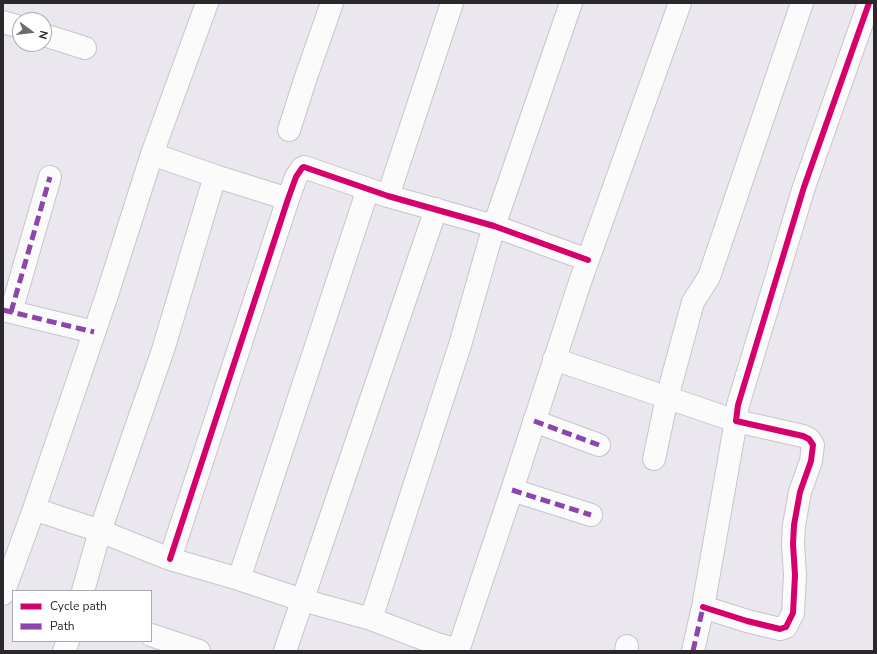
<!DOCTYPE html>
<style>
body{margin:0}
#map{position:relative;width:877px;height:654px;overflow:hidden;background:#eae7ee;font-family:"Nunito Sans",sans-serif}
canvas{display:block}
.frame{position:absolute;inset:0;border:4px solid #2a282d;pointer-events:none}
.legend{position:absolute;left:12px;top:590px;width:140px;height:52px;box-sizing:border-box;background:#fff;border:1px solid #aaa9ab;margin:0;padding:5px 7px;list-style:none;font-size:12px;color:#2a282d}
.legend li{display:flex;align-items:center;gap:8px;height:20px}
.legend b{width:20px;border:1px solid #aaa9ab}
.north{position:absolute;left:12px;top:12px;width:40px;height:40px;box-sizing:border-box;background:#fff;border:1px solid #aaa9ab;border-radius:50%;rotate:105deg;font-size:11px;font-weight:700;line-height:16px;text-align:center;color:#2a282d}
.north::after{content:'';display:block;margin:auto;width:14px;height:18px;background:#6d6b71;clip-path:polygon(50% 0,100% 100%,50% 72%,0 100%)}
</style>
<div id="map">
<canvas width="877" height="654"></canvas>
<div class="frame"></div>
<ul class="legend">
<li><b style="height:5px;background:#d6006c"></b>Cycle path</li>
<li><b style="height:5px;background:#8e44ad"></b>Path</li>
</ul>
<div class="north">N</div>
</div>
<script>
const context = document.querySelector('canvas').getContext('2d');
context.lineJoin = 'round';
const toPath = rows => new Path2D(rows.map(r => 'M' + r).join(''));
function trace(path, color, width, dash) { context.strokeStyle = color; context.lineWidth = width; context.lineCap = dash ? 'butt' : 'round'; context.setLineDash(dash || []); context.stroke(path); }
const minor = toPath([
 [3,22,20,27],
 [44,35,85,48],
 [289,130,306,77,332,3],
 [152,154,207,3],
 [388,196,452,3],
 [3,310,94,332],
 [11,312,50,177],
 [554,359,736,421,703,607,693,651],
 [534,421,599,445],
 [654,459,667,398,693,302,709,277,802,3],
 [512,490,591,515],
 [34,509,100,531,170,559,239,579,302,600,371,619,437,644,458,650],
 [170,559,288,199,296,177,302,168,304,167,388,196,494,226,588,260],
 [239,579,368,189],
 [83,591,100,531,163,350,215,176],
 [3,594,34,509,107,295,152,154,215,176,288,199],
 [703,607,747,621,780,629,786,627,793,613,795,575,793,544,794,525,800,492,811,461,813,445,809,439,803,436,736,421,738,405,804,187,869,3],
 [371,619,460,345,494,226,571,3],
 [151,635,199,651],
 [64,651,68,641],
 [285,651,436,209],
 [458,651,512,490,580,282,680,3],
 [626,651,627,646]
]);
const quiet = toPath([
 [3,310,94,332],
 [11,312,50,177],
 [534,421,599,445],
 [512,490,591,515],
 [693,651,703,607,706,608]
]);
const cycleway = toPath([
 [170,559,288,199,296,177,302,168,304,167,388,196,494,226,588,260],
 [703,607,747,621,780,629,786,627,793,613,795,575,793,544,794,525,800,492,811,461,813,445,809,439,803,436,736,421,738,405,804,187,869,3]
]);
trace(minor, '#c7c5ca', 24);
trace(minor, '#fcfbfc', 22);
trace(quiet, '#8e44ad', 5, [10, 5]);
trace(cycleway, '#d6006c', 6);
</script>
